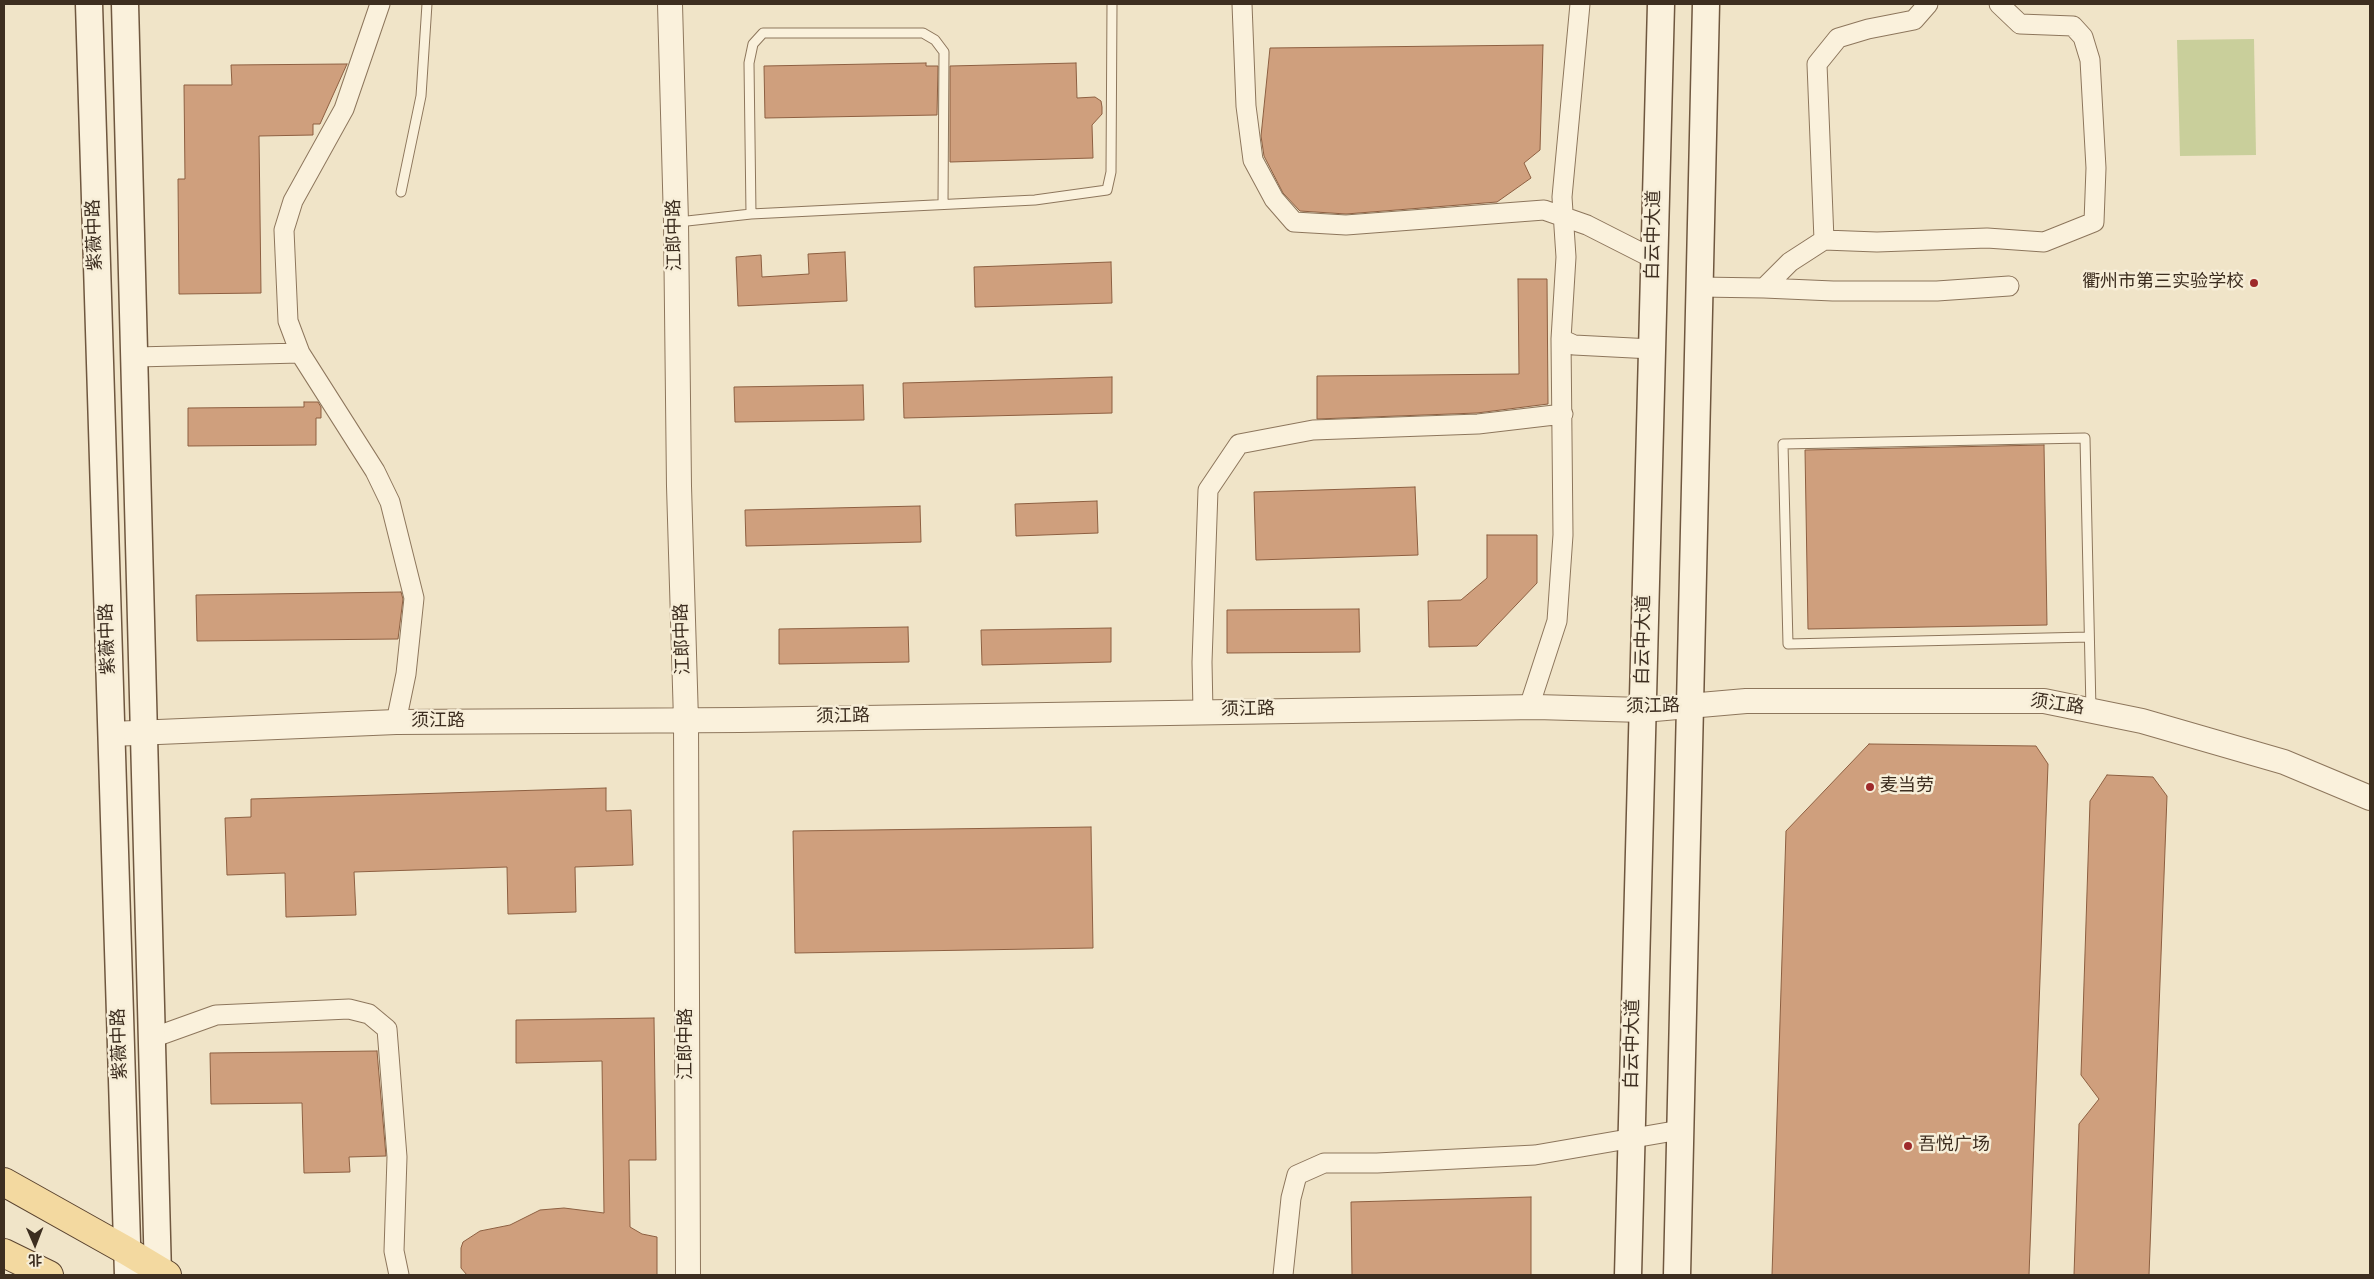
<!DOCTYPE html>
<meta charset="utf-8">
<style>
body{margin:0}
#map{position:relative;width:2374px;height:1279px;overflow:hidden;background:#f0e4c8;font-family:Spectral,"Noto Sans SC",serif}
canvas{display:block}
.frame{position:absolute;inset:0;border:5px solid #3d2e20;pointer-events:none}
.north{position:absolute;left:10px;top:1219px;width:50px;height:50px;-webkit-text-stroke:4px #f7eed8;paint-order:stroke;rotate:179deg;font-size:14px;font-weight:700;line-height:20px;text-align:center;color:#3d2e20}
.north::after{content:'';display:block;margin:auto;width:18px;height:22px;background:#3d2e20;clip-path:polygon(50% 0,100% 100%,50% 72%,0 100%)}
</style>
<div id="map">
<canvas width="2374" height="1279"></canvas>
<div class="frame"></div>
<div class="north">北</div>
</div>
<script>
const context = document.querySelector('canvas').getContext('2d');
context.lineJoin = 'round';
function paint(path, color) { context.fillStyle = color; context.fill(path, 'evenodd'); }
const toPath = rows => new Path2D(rows.map(r => 'M' + r).join(''));
function trace(path, color, width, dash) { context.strokeStyle = color; context.lineWidth = width; context.lineCap = dash ? 'butt' : 'round'; context.setLineDash(dash || []); context.stroke(path); }
function drawText(font, color, halo, rows, align = 'center') {
  context.font = font + ' Spectral,"Noto Sans SC",serif'; context.lineWidth = 5; context.setLineDash([]); context.textBaseline = 'middle'; context.strokeStyle = halo; context.fillStyle = color; for (const [text, x, y, turn = 0] of rows) {
    context.save(); context.translate(x, y); context.rotate((+turn || 0) * Math.PI / 180); context.textAlign = isNaN(turn) ? turn : align; if (halo) context.strokeText(text, 0, 0); context.fillText(text, 0, 0); context.restore();
  }
}
const green = toPath([
 [2254,39,2256,155,2180,156,2177,40]
]);
const building = toPath([
 [1543,45,1540,150,1524,163,1531,178,1497,202,1346,214,1300,211,1283,193,1264,156,1261,136,1270,48,1543,45],
 [926,63,926,66,938,66,937,115,765,118,764,66,926,63],
 [1076,63,1077,98,1095,97,1101,101,1102,107,1102,114,1092,125,1093,158,950,162,950,66,1076,63],
 [347,64,320,124,313,124,313,135,259,136,261,293,179,294,178,179,185,179,184,85,232,85,231,65,347,64],
 [845,252,847,301,738,306,736,257,761,255,762,277,809,274,808,254,845,252],
 [1111,262,1112,303,975,307,974,267,1111,262],
 [1518,279,1547,279,1548,404,1477,413,1317,419,1317,376,1519,374,1518,279],
 [1112,377,1112,413,904,418,903,383,1112,377],
 [863,385,864,420,735,422,734,387,863,385],
 [304,402,318,402,321,407,321,418,316,418,316,445,188,446,188,408,304,407,304,402],
 [2044,445,2047,625,1808,629,1805,450,2044,445],
 [1415,487,1418,555,1256,560,1254,492,1415,487],
 [1097,501,1098,533,1016,536,1015,504,1097,501],
 [920,506,921,542,746,546,745,510,920,506],
 [1487,535,1537,535,1537,583,1477,646,1429,647,1428,601,1461,600,1487,578,1487,535],
 [401,592,403,599,398,639,197,641,196,595,401,592],
 [1359,609,1360,652,1227,653,1227,610,1359,609],
 [908,627,909,662,779,664,779,629,908,627],
 [1111,628,1111,662,982,665,981,630,1111,628],
 [1869,744,2036,746,2048,764,2029,1275,1772,1275,1786,831,1869,744],
 [2107,775,2153,777,2167,796,2149,1275,2074,1275,2079,1124,2099,1099,2081,1075,2090,801,2107,775],
 [606,788,606,811,631,810,633,865,575,867,576,912,508,914,507,867,354,872,356,915,286,917,285,873,227,875,225,818,251,817,251,799,606,788],
 [1091,827,1093,948,795,953,793,831,1091,827],
 [654,1018,656,1160,629,1160,630,1227,642,1234,657,1237,657,1275,467,1275,461,1268,461,1248,463,1242,480,1231,510,1225,540,1210,564,1208,604,1213,602,1061,516,1063,516,1020,654,1018],
 [377,1051,386,1156,349,1157,350,1172,304,1173,302,1103,211,1104,210,1053,377,1051],
 [1531,1197,1531,1275,1352,1275,1351,1202,1531,1197]
]);
const service = toPath([
 [401,192,421,96,427,4],
 [751,214,749,63,753,44,763,33,923,33,935,40,944,52,943,204],
 [678,222,751,214,1035,200,1107,190,1111,172,1112,4],
 [2089,637,1788,644,1783,444,2085,438,2091,710]
]);
const minor = toPath([
 [380,4,344,109,293,201,284,230,288,321,300,353,375,471,390,502,414,598,406,674,396,722],
 [1242,4,1246,106,1253,160,1274,199,1294,222,1346,225,1544,210,1587,225,1654,259],
 [1824,240,1817,64,1838,38,1868,29,1914,20,1928,4],
 [1699,287,1764,288,1790,262,1824,240,1877,242,1987,238,2044,242,2094,222,2096,168,2090,60,2083,37,2073,26,2020,24,1999,4],
 [1764,288,1833,291,1937,291,2009,286],
 [1561,339,1574,345,1652,349],
 [136,357,300,353],
 [1529,707,1557,621,1563,535,1561,339,1566,257,1562,197,1580,4],
 [1203,712,1202,662,1208,490,1239,444,1313,430,1478,424,1563,414],
 [152,1038,216,1015,349,1009,369,1014,387,1029,397,1157,394,1251,399,1275],
 [1283,1275,1291,1198,1297,1175,1324,1163,1377,1163,1535,1155,1680,1130]
]);
const tertiary = toPath([
 [670,4,676,222,679,486,686,720,688,1275],
 [111,734,396,722,741,720,1536,707,1643,710,1746,701,2044,701,2142,721,2284,762,2370,798]
]);
const secondary = toPath([
 [89,4,128,1275],
 [125,4,158,1275],
 [1628,1275,1661,4],
 [1677,1275,1706,4]
]);
const primary = toPath([
 [4,1182,127,1251,167,1275],
 [4,1253,49,1275]
]);
const markers = [
 [2254,283,5,"#9e2a2b"],
 [1870,787,5,"#9e2a2b"],
 [1908,1146,5,"#9e2a2b"]
];
const streetNames = [
 ["紫薇中路",96,235,-92],
 ["江郎中路",676,235,-91],
 ["白云中大道",1655,235,-89],
 ["紫薇中路",109,639,-92],
 ["江郎中路",684,639,-92],
 ["白云中大道",1645,640,-89],
 ["须江路",2057,706,8],
 ["须江路",1653,708,-1],
 ["须江路",1248,711,-1],
 ["须江路",843,718,-1],
 ["须江路",438,722],
 ["紫薇中路",121,1044,-92],
 ["江郎中路",687,1044,-90],
 ["白云中大道",1634,1044,-89]
];
const poiNames = [
 ["衢州市第三实验学校",2244,283,"right"],
 ["麦当劳",1880,787],
 ["吾悦广场",1918,1146]
];
paint(green, '#c9cf9b');
paint(building, '#cf9f7d');
trace(building, '#8d5f41', 1);
trace(service, '#8d765c', 11);
trace(minor, '#8d765c', 21);
trace(tertiary, '#8d765c', 26);
trace(secondary, '#6f573f', 29);
trace(primary, '#5b4430', 30);
trace(service, '#faf1dc', 9);
trace(minor, '#faf1dc', 19);
trace(tertiary, '#faf1dc', 24);
trace(secondary, '#faf1dc', 26);
trace(primary, '#f3d9a0', 28);
for (const [x, y, r, color] of markers) { const dot = new Path2D(); dot.arc(x, y, r, 0, 2 * Math.PI); context.fillStyle = color; context.fill(dot); trace(dot, '#f7eed8', 2); }
drawText('18px', '#3d2e20', '#f7eed8', streetNames);
drawText('18px', '#3d2e20', '#f7eed8', poiNames, 'left');
</script>
